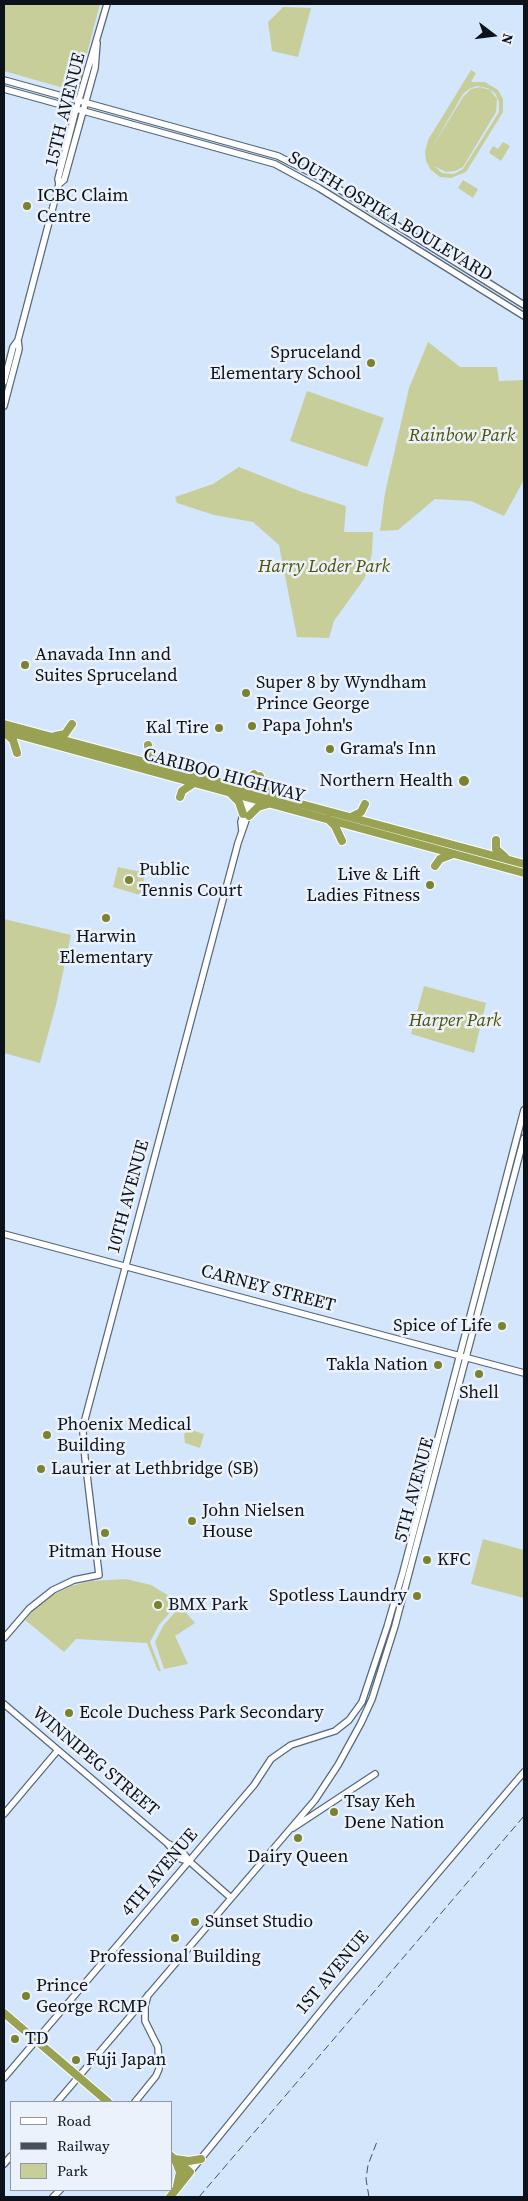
<!DOCTYPE html>
<style>
body{margin:0}
#map{position:relative;width:528px;height:2201px;overflow:hidden;background:#d4e6fc;font-family:"Source Serif 4",serif}
canvas{display:block}
.frame{position:absolute;inset:0;border:5px solid #0c1219;pointer-events:none}
.legend{position:absolute;left:10px;top:2101px;width:162px;height:90px;box-sizing:border-box;background:#ebf2fb;border:1px solid #9298a1;margin:0;padding:6px 9px;list-style:none;font-size:15px;color:#0c1219}
.legend li{display:flex;align-items:center;gap:10px;height:25px}
.legend b{width:25px;border:1px solid #9298a1}
.north{position:absolute;left:468px;top:10px;width:50px;height:50px;-webkit-text-stroke:4px #ebf2fb;paint-order:stroke;rotate:105deg;font-size:14px;font-weight:700;line-height:20px;text-align:center;color:#0c1219}
.north::after{content:'';display:block;margin:auto;width:18px;height:22px;background:#0c1219;clip-path:polygon(50% 0,100% 100%,50% 72%,0 100%)}
</style>
<div id="map">
<canvas width="528" height="2201"></canvas>
<div class="frame"></div>
<ul class="legend">
<li><b style="height:6px;background:#fff"></b>Road</li>
<li><b style="height:6px;background:#46505b"></b>Railway</li>
<li><b style="height:14px;background:#c7ce9a"></b>Park</li>
</ul>
<div class="north">N</div>
</div>
<script>
const context = document.querySelector('canvas').getContext('2d');
context.lineJoin = 'round';
function paint(path, color) { context.fillStyle = color; context.fill(path, 'evenodd'); }
const toPath = rows => new Path2D(rows.map(r => 'M' + r).join(''));
function trace(path, color, width, dash) { context.strokeStyle = color; context.lineWidth = width; context.lineCap = dash ? 'butt' : 'round'; context.setLineDash(dash || []); context.stroke(path); }
function drawText(font, color, halo, rows, align = 'center') {
  context.font = font + ' "Source Serif 4",serif'; context.lineWidth = 5; context.setLineDash([]); context.textBaseline = 'middle'; context.strokeStyle = halo; context.fillStyle = color; for (const [text, x, y, turn = 0] of rows) {
    context.save(); context.translate(x, y); context.rotate((+turn || 0) * Math.PI / 180); context.textAlign = isNaN(turn) ? turn : align; if (halo) context.strokeText(text, 0, 0); context.fillText(text, 0, 0); context.restore();
  }
}
const green = toPath([
 [4,4,100,4,80,80,67,89,4,71],
 [283,7,311,8,298,57,272,51,268,22],
 [471,70,476,73,471,82,485,82,498,90,503,99,503,112,466,172,451,178,440,177,431,170,426,161,425,152,428,140],
 [477,86,487,88,495,93,499,102,499,112,463,169,454,174,442,173,434,166,446,172,455,171,463,167,496,112,497,99,490,90,480,87,471,89,463,97,430,151,463,94,469,89],
 [503,142,510,146,501,161,489,153,493,146,498,149],
 [463,180,478,189,473,198,458,188],
 [428,342,460,367,497,367,499,381,524,380,524,480,504,516,471,501,435,499,398,530,380,531,385,493,409,388],
 [307,391,384,418,367,467,290,441],
 [239,467,302,492,346,506,344,532,373,532,372,552,369,568,364,579,334,621,329,638,297,637,279,545,253,522,214,515,177,503,175,497,213,484],
 [118,867,146,873,140,895,113,887],
 [4,919,71,935,56,1005,40,1063,4,1053],
 [424,986,486,1003,474,1053,411,1034],
 [188,1429,204,1434,200,1448,185,1443,184,1434],
 [483,1539,524,1550,524,1598,471,1584],
 [126,1579,151,1585,179,1602,159,1625,150,1642,161,1671,158,1671,147,1643,76,1639,64,1652,25,1620,35,1608,53,1595,71,1586,91,1581],
 [180,1606,195,1623,175,1636,188,1664,164,1669,155,1642,163,1626]
]);
const secondary = toPath([
 [4,80,278,156,321,178,524,305],
 [4,89,275,164,319,188,524,316],
 [59,184,64,180,82,115,95,68,97,43],
 [4,382,13,347,18,340,59,184,58,179,75,113,107,4],
 [4,406,19,349,18,340],
 [242,831,241,822,249,794],
 [4,1234,524,1373],
 [4,1638,29,1609,53,1590,74,1580,99,1575,85,1458,83,1432,84,1423,238,843,254,797],
 [4,1704,167,1843,181,1859,189,1861],
 [4,1814,58,1750],
 [293,1828,375,1774],
 [167,1843,175,1847,185,1855,189,1861,231,1898],
 [4,2078,254,1785,271,1759,291,1745,335,1731,349,1720,362,1702,387,1627,403,1572,524,1110],
 [57,2102,315,1800,338,1765,361,1723,372,1699,395,1626,524,1138],
 [135,2102,156,2076,159,2069,158,2047,145,2021,145,2006,148,1995],
 [4,2164,11,2156],
 [190,2172,334,1995,524,1772],
 [53,2197,60,2190]
]);
const highway = toPath([
 [4,724,524,864],
 [4,731,524,873],
 [5,733,13,740,17,753],
 [55,736,65,734,72,724],
 [148,745,150,757,160,763],
 [260,776,264,787,272,797],
 [232,785,244,782,254,774],
 [232,795,239,802,243,814],
 [180,797,182,791,194,783],
 [249,816,258,807,268,804],
 [351,817,361,812,365,804],
 [328,819,335,826,342,841],
 [496,840,496,849,505,857],
 [435,866,440,859,453,854],
 [4,2013,108,2102],
 [175,2159,189,2161,201,2159],
 [176,2162,180,2172,177,2186],
 [170,2197,190,2172,171,2156]
]);
const rail = toPath([
 [199,2197,524,1816],
 [369,2197,366,2179,368,2165,378,2139]
]);
const markers = [
 [27,206,5,"#7a822e"],
 [371,363,5,"#7a822e"],
 [25,665,5,"#7a822e"],
 [246,693,5,"#7a822e"],
 [252,726,5,"#7a822e"],
 [219,728,5,"#7a822e"],
 [330,749,5,"#7a822e"],
 [464,781,6,"#7a822e"],
 [129,880,5,"#7a822e"],
 [430,885,5,"#7a822e"],
 [106,918,5,"#7a822e"],
 [502,1326,5,"#7a822e"],
 [438,1365,5,"#7a822e"],
 [479,1374,5,"#7a822e"],
 [47,1435,5,"#7a822e"],
 [41,1469,5,"#7a822e"],
 [192,1521,5,"#7a822e"],
 [105,1533,5,"#7a822e"],
 [427,1560,5,"#7a822e"],
 [417,1596,5,"#7a822e"],
 [158,1605,5,"#7a822e"],
 [69,1713,5,"#7a822e"],
 [334,1812,5,"#7a822e"],
 [298,1838,5,"#7a822e"],
 [195,1922,5,"#7a822e"],
 [175,1938,5,"#7a822e"],
 [26,1996,5,"#7a822e"],
 [15,2039,5,"#7a822e"],
 [76,2060,5,"#7a822e"]
];
const streetNames = [
 ["15TH AVENUE",66,110,-76],
 ["SOUTH OSPIKA BOULEVARD",390,217,31],
 ["CARIBOO HIGHWAY",224,776,15],
 ["10TH AVENUE",129,1197,-75],
 ["CARNEY STREET",268,1289,15],
 ["5TH AVENUE",415,1490,-75],
 ["WINNIPEG STREET",95,1762,40],
 ["4TH AVENUE",160,1873,-50],
 ["1ST AVENUE",333,1973,-50]
];
const poiNames = [
 ["ICBC Claim",37,196],
 ["Centre",37,217],
 ["Spruceland",361,353,"right"],
 ["Elementary School",361,374,"right"],
 ["Anavada Inn and",35,655],
 ["Suites Spruceland",35,676],
 ["Super 8 by Wyndham",256,683],
 ["Prince George",256,704],
 ["Papa John's",262,726],
 ["Kal Tire",209,728,"right"],
 ["Grama's Inn",340,749],
 ["Northern Health",453,781,"right"],
 ["Public",139,870],
 ["Tennis Court",139,891],
 ["Live & Lift",420,875,"right"],
 ["Ladies Fitness",420,896,"right"],
 ["Harwin",106,937,"center"],
 ["Elementary",106,958,"center"],
 ["Spice of Life",492,1326,"right"],
 ["Takla Nation",428,1365,"right"],
 ["Shell",479,1393,"center"],
 ["Phoenix Medical",57,1425],
 ["Building",57,1446],
 ["Laurier at Lethbridge (SB)",51,1469],
 ["John Nielsen",202,1511],
 ["House",202,1532],
 ["Pitman House",105,1552,"center"],
 ["KFC",437,1560],
 ["Spotless Laundry",407,1596,"right"],
 ["BMX Park",168,1605],
 ["Ecole Duchess Park Secondary",79,1713],
 ["Tsay Keh",344,1802],
 ["Dene Nation",344,1823],
 ["Dairy Queen",298,1857,"center"],
 ["Sunset Studio",205,1922],
 ["Professional Building",175,1957,"center"],
 ["Prince",36,1986],
 ["George RCMP",36,2007],
 ["TD",25,2039],
 ["Fuji Japan",86,2060]
];
const parkNames = [
 ["Rainbow Park",462,436],
 ["Harry Loder Park",324,567],
 ["Harper Park",455,1021]
];
paint(green, '#c7ce9a');
trace(secondary, '#58687b', 8);
trace(highway, '#fff', 10);
trace(secondary, '#fff', 5.5);
trace(highway, '#99a152', 8);
trace(rail, '#46505b', 1, [8, 4]);
for (const [x, y, r, color] of markers) { const dot = new Path2D(); dot.arc(x, y, r, 0, 2 * Math.PI); context.fillStyle = color; context.fill(dot); trace(dot, '#ebf2fb', 2); }
drawText('18px', '#0c1219', '#ebf2fb', streetNames);
drawText('18px', '#0c1219', '#ebf2fb', poiNames, 'left');
drawText('italic 18px', '#4c5105', '#ebf2fb', parkNames);
</script>
